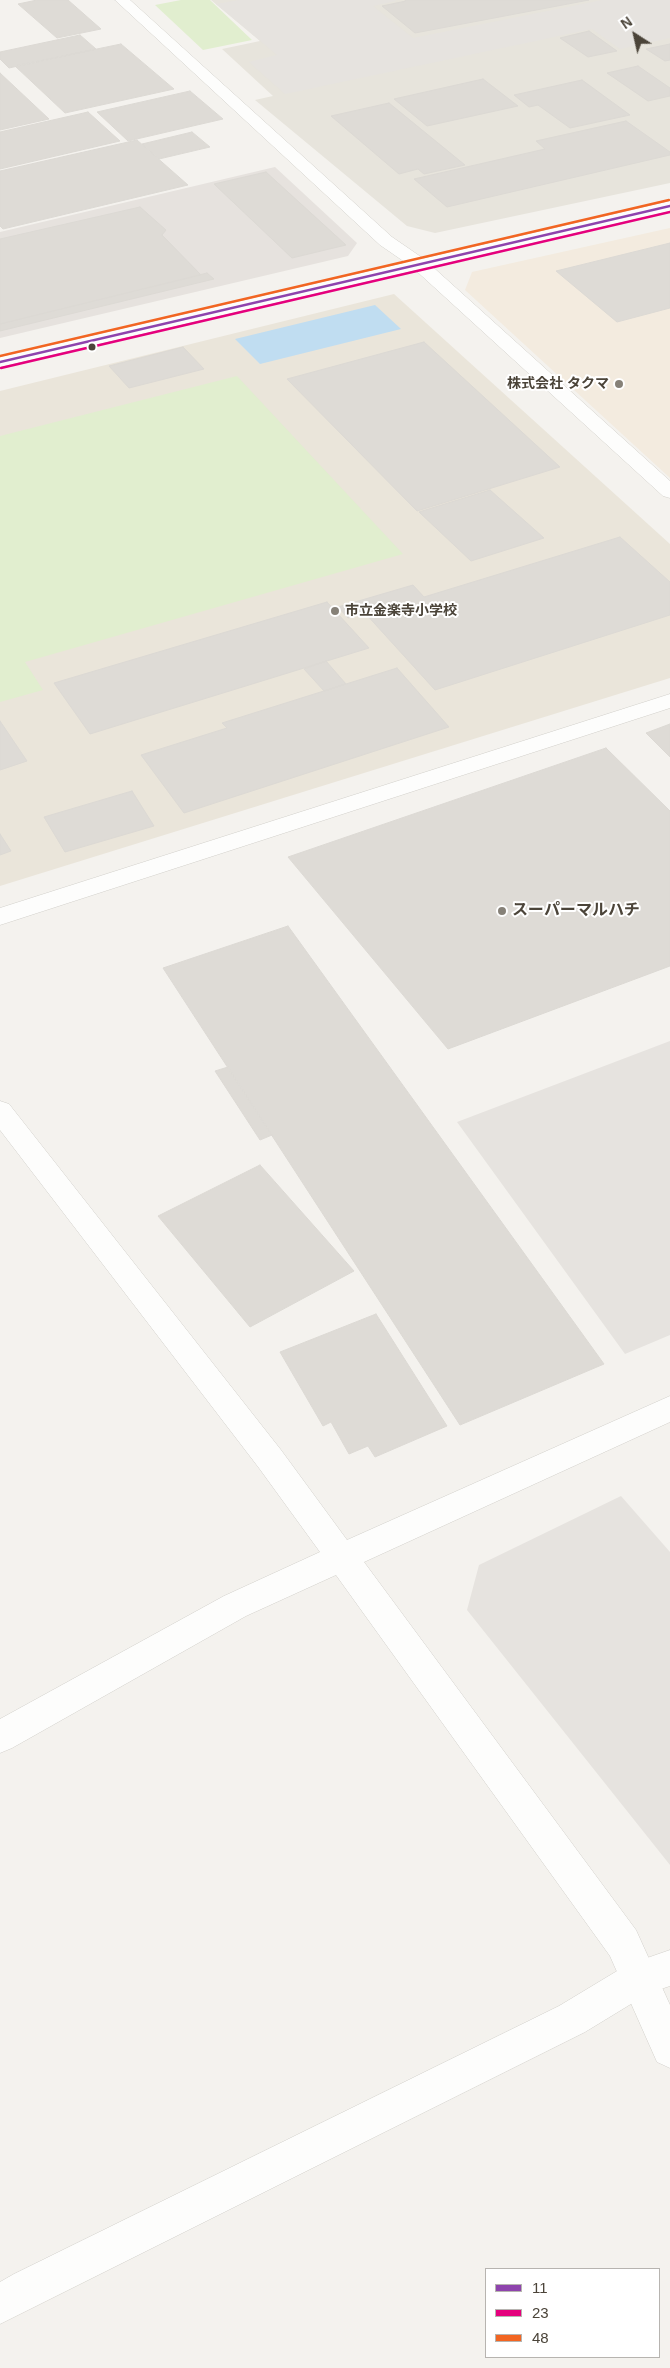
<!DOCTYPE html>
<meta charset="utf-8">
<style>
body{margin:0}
#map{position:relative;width:670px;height:2368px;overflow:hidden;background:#f4f2ee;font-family:Helvetica,sans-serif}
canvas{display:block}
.legend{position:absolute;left:485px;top:2268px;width:175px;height:90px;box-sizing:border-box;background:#fff;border:1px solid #b7b4b0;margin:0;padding:6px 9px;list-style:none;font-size:15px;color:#4b4439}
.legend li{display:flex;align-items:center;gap:10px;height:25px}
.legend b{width:25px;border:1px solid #b7b4b0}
.north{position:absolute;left:610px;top:10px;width:50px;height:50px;-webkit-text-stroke:4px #fff;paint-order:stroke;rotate:325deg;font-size:14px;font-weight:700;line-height:20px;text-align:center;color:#4b4439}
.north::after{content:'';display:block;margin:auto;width:18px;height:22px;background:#4b4439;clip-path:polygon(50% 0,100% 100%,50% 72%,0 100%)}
</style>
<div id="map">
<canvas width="670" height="2368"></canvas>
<ul class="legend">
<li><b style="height:6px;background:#8e44ad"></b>11</li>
<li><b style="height:6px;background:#e5007d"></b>23</li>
<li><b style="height:6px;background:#f26522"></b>48</li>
</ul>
<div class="north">N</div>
</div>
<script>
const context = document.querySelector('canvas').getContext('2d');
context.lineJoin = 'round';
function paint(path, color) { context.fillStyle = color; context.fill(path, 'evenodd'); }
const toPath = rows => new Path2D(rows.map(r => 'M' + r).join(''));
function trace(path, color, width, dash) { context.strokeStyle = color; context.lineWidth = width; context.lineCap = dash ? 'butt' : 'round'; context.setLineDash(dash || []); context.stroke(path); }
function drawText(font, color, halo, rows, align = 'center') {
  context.font = font + ' Helvetica,"Noto Sans JP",sans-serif'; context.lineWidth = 4; context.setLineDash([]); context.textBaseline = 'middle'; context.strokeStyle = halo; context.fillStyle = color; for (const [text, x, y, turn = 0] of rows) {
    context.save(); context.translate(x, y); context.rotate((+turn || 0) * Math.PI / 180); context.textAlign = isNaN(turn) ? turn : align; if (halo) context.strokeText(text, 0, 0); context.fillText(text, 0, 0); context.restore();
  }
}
const residential = toPath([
 [211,0,670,0,670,183,435,233,407,226,255,100,273,96,222,49,260,41]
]);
const commercial = toPath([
 [670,228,670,478,465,290,472,272]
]);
const industrial = toPath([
 [275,167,357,243,348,256,0,338,0,232]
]);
const education = toPath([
 [394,294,670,544,670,678,0,886,0,391]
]);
const green = toPath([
 [181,0,210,0,252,40,203,50,155,5],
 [237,376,403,554,25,662,43,690,0,702,0,436]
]);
const parking = toPath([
 [239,0,395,0,396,1,373,6,413,38,602,0,670,0,670,38,620,49,592,29,285,94,249,62,277,55,216,4],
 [670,1041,670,1335,625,1354,457,1122],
 [621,1496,670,1552,670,1865,467,1610,479,1565]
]);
const water = toPath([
 [375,305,401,329,260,364,235,339]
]);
const building = toPath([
 [37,0,68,0,101,29,57,38,18,4,37,0],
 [405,0,589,0,415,33,382,6,406,1,405,0],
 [589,31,617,51,588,57,560,38,589,31],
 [80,35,96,49,9,68,0,59,0,52,80,35],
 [121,44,174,89,65,113,15,66,121,44],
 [670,44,670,60,665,61,646,49,670,44],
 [638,66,670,88,670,96,648,101,607,73,638,66],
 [0,73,49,119,0,130,0,73],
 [483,79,518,106,427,126,394,99,483,79],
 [582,80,630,115,570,128,538,105,529,107,514,95,582,80],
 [190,91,223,119,128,141,97,112,190,91],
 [389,103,465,165,424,174,418,169,399,174,331,116,389,103],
 [88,112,120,141,0,169,0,132,88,112],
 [626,121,670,152,670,155,447,207,414,179,545,149,536,141,626,121],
 [192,132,210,147,159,159,142,144,192,132],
 [137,140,188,185,3,229,0,226,0,171,137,140],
 [266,172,346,245,292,258,214,184,266,172],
 [140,207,166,230,162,235,201,275,0,324,0,239,140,207],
 [670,243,670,308,617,322,556,271,670,243],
 [207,273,214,279,0,331,0,324,207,273],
 [424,342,560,467,417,511,287,379,424,342],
 [183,347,204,369,129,388,109,366,183,347],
 [490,490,544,538,471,561,419,512,490,490],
 [620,537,670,582,670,615,435,690,365,613,348,618,338,607,413,585,424,597,620,537],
 [327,602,369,648,90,734,54,683,327,602],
 [326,661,346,684,324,691,304,669,326,661],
 [397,668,449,727,184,813,141,755,227,728,222,723,397,668],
 [0,721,27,761,0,770,0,721],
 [670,724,670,757,646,733,670,724],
 [606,748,670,811,670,966,448,1049,288,857,606,748],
 [132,791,154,826,65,852,44,817,132,791],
 [0,834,11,851,0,855,0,834],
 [288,926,604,1364,460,1425,163,968,288,926],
 [228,1067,272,1135,260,1140,215,1071,228,1067],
 [260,1165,354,1271,250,1327,158,1216,260,1165],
 [376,1314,447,1426,375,1457,368,1446,349,1454,331,1422,323,1426,280,1352,376,1314]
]);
const minor = toPath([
 [115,0,130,0,392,237,424,259,670,481,670,498,663,496,412,267,380,245,115,0],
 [670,694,670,708,0,925,0,908,670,694],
 [670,1950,670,1986,649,1993,585,2032,0,2324,0,2282,14,2274,559,2006,627,1965,670,1950]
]);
const tertiary = toPath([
 [670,201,670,211,0,367,0,357,670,201],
 [0,1101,9,1104,281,1450,347,1540,670,1396,670,1422,364,1562,636,1930,670,2005,670,2068,657,2062,610,1956,336,1575,246,1616,12,1748,0,1753,0,1719,224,1596,320,1552,259,1468,0,1130,0,1101]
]);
const bus1 = toPath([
 [0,362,670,206]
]);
const bus2 = toPath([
 [1,368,670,212]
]);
const bus3 = toPath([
 [0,356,669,200]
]);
const markers = [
 [92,347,4.5,"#4b4439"],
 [619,384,5,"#868178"],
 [335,611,5,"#868178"],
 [502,911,5,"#868178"]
];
const farPoinames = [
 ["株式会社 タクマ",609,384],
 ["市立金楽寺小学校",345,611,"left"]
];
const poiNames = [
 ["スーパーマルハチ",512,911]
];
paint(residential, '#e7e4dc');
paint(commercial, '#f3ebdf');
paint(industrial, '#e6e2de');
paint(education, '#eae5da');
paint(green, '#e1eecf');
paint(parking, '#e6e3df');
paint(water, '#c0ddf1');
paint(building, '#dedbd6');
trace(building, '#dcd9d4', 1);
trace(minor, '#d2d0cb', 1);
trace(tertiary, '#d2d0cb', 1);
paint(minor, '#fdfdfc');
paint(tertiary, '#fdfdfc');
trace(bus1, '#8e44ad', 2.5);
trace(bus2, '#e5007d', 2.5);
trace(bus3, '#f26522', 2.5);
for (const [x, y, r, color] of markers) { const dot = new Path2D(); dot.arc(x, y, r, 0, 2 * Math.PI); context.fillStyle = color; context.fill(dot); trace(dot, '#fff', 2); }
drawText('bold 14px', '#4b4439', '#fff', farPoinames, 'right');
drawText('bold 16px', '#4b4439', '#fff', poiNames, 'left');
</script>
